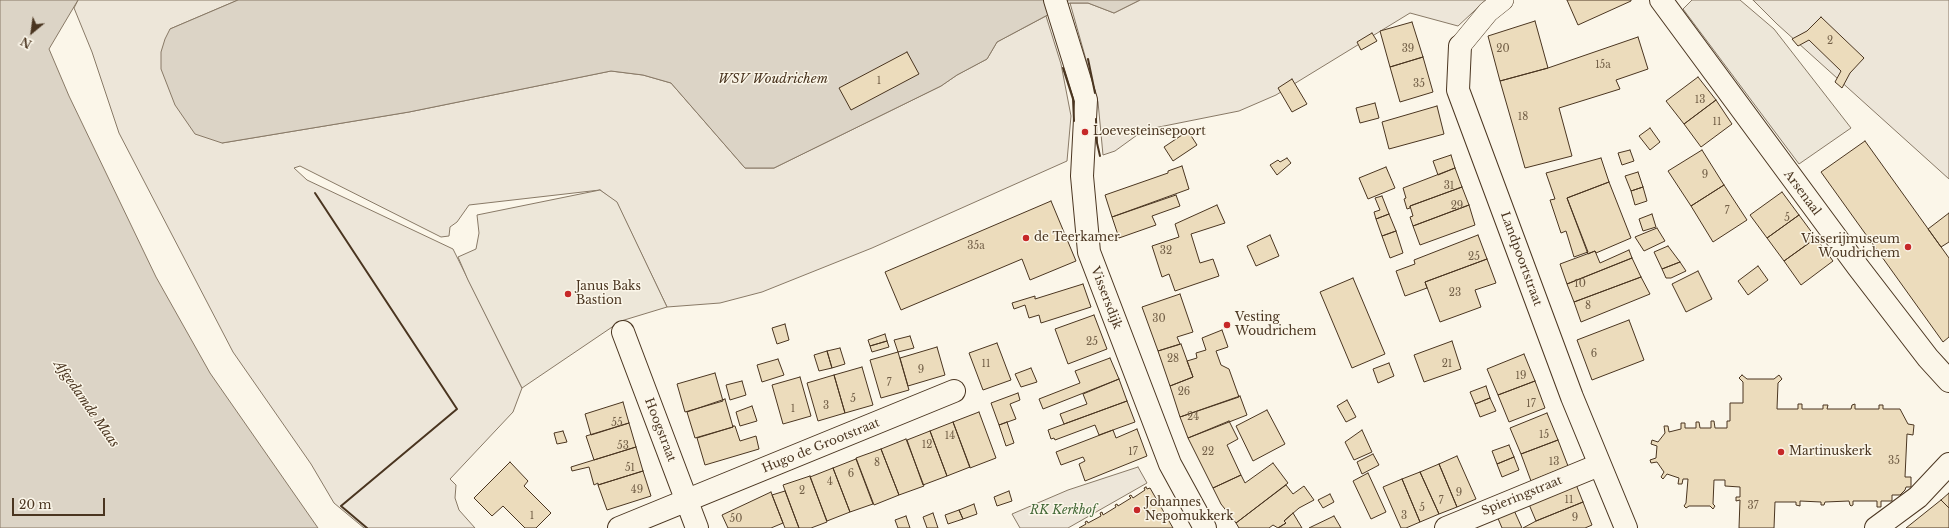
<!DOCTYPE html>
<style>
body{margin:0}
#map{position:relative;width:1949px;height:528px;overflow:hidden;background:#fbf6e9;font-family:"Libre Baskerville",serif}
canvas{display:block}
.north{position:absolute;left:12px;top:12px;width:40px;height:40px;-webkit-text-stroke:3px #fbf6e9;paint-order:stroke;rotate:209deg;font-size:11px;font-weight:700;line-height:16px;text-align:center;color:#4a3520}
.north::after{content:'';display:block;margin:auto;width:14px;height:18px;background:#4a3520;clip-path:polygon(50% 0,100% 100%,50% 72%,0 100%)}
.scale{position:absolute;left:12px;top:498px;width:93px;height:18px;box-sizing:border-box;border:2px solid #4a3520;border-top:0;padding-left:5px;font-size:12px;line-height:14px;white-space:nowrap;color:#4a3520;-webkit-text-stroke:3px #fbf6e9;paint-order:stroke}
</style>
<div id="map">
<canvas width="1949" height="528"></canvas>
<div class="north">N</div>
<div class="scale">20 m</div>
</div>
<script>
const context = document.querySelector('canvas').getContext('2d');
context.lineJoin = 'round';
function paint(path, color) { context.fillStyle = color; context.fill(path, 'evenodd'); }
const toPath = rows => new Path2D(rows.map(r => 'M' + r).join(''));
function trace(path, color, width, dash) { context.strokeStyle = color; context.lineWidth = width; context.lineCap = dash ? 'butt' : 'round'; context.setLineDash(dash || []); context.stroke(path); }
function drawText(font, color, halo, rows, align = 'center') {
  context.font = font + ' "Libre Baskerville",serif'; context.lineWidth = 3; context.setLineDash([]); context.textBaseline = 'middle'; context.strokeStyle = halo; context.fillStyle = color; for (const [text, x, y, turn = 0] of rows) {
    context.save(); context.translate(x, y); context.rotate((+turn || 0) * Math.PI / 180); context.textAlign = isNaN(turn) ? turn : align; if (halo) context.strokeText(text, 0, 0); context.fillText(text, 0, 0); context.restore();
  }
}
const green = toPath([
 [78,0,238,0,170,29,222,143,409,112,611,71,643,75,671,83,745,168,774,168,941,86,957,75,987,59,997,42,1046,16,1061,64,1071,116,1067,161,872,248,762,292,720,303,667,307,617,203,600,190,469,205,457,222,450,227,449,236,441,237,300,166,294,168,307,180,453,249,522,388,513,412,450,479,456,485,455,498,459,510,475,528,364,528,334,503,311,464,233,352,119,133,92,52,74,8,78,0],
 [1140,0,1486,0,1458,26,1410,13,1276,95,1239,111,1144,130,1115,151,1103,155,1098,102,1070,3,1088,3,1114,13,1140,0],
 [1753,0,1949,0,1949,179,1777,24,1753,0],
 [1138,467,1147,483,1068,528,1020,528,1012,514,1068,490,1138,467]
]);
const parking = toPath([
 [1692,0,1740,0,1774,29,1851,128,1799,164,1683,9,1692,0],
 [600,190,617,202,667,307,621,321,522,388,468,280,458,257,476,249,479,233,477,215,600,190]
]);
const water = toPath([
 [0,0,78,0,49,49,69,96,156,277,210,373,318,528,0,528,0,0],
 [238,0,1140,0,1114,13,1088,3,1070,3,997,42,987,59,957,75,941,86,774,168,745,168,671,83,643,75,611,71,409,112,222,143,195,134,175,105,161,69,161,52,165,39,170,29,238,0]
]);
const building = toPath([
 [1567,0,1631,0,1631,1,1578,25,1567,0],
 [1821,17,1864,58,1850,73,1842,88,1835,82,1841,71,1809,40,1798,46,1792,39,1807,31,1821,17],
 [1535,21,1548,68,1500,81,1488,36,1535,21],
 [1412,22,1423,57,1390,67,1380,31,1412,22],
 [1372,33,1377,41,1361,50,1357,42,1372,33],
 [1638,37,1648,69,1616,80,1620,89,1559,108,1572,156,1525,168,1500,81,1548,68,1638,37],
 [907,52,919,74,851,110,839,88,907,52],
 [1423,57,1433,92,1400,102,1390,67,1423,57],
 [1698,77,1716,100,1684,124,1666,101,1698,77],
 [1292,79,1307,104,1292,112,1278,88,1292,79],
 [1716,100,1732,124,1701,147,1684,124,1716,100],
 [1375,103,1379,118,1360,123,1356,108,1375,103],
 [1437,106,1444,134,1389,149,1382,122,1437,106],
 [1650,128,1660,142,1650,150,1639,136,1650,128],
 [1188,131,1197,145,1173,161,1164,147,1188,131],
 [1865,141,1949,258,1949,337,1943,342,1821,172,1865,141],
 [1630,150,1634,161,1622,165,1618,153,1630,150],
 [1702,150,1724,185,1691,206,1668,171,1702,150],
 [1451,155,1455,168,1438,175,1433,161,1451,155],
 [1287,158,1291,163,1277,175,1270,165,1278,160,1280,162,1287,158],
 [1601,158,1609,182,1567,198,1588,252,1574,257,1566,231,1561,233,1550,200,1555,199,1546,173,1601,158],
 [1182,166,1189,189,1112,217,1105,195,1168,173,1168,171,1182,166],
 [1386,167,1395,188,1368,199,1359,178,1386,167],
 [1455,168,1462,187,1410,206,1410,208,1407,209,1404,199,1406,198,1403,188,1455,168],
 [1638,172,1643,187,1631,191,1625,176,1638,172],
 [1609,182,1631,238,1596,253,1595,251,1588,254,1567,198,1609,182],
 [1724,185,1747,220,1713,242,1691,206,1724,185],
 [1462,187,1469,205,1413,226,1410,217,1413,216,1410,206,1462,187],
 [1643,187,1647,201,1635,205,1631,191,1643,187],
 [1782,192,1799,215,1767,238,1750,215,1782,192],
 [1176,195,1180,206,1152,216,1156,225,1119,238,1112,217,1176,195],
 [1382,196,1389,214,1376,219,1374,212,1380,210,1375,198,1382,196],
 [1051,201,1076,261,1030,280,1022,259,901,310,885,272,1051,201],
 [1217,205,1225,223,1191,234,1200,263,1213,259,1219,276,1175,291,1169,274,1162,277,1152,246,1179,237,1175,224,1217,205],
 [1469,205,1475,225,1420,245,1413,226,1469,205],
 [1949,213,1949,242,1941,247,1928,229,1949,213],
 [1389,214,1396,231,1382,236,1376,219,1389,214],
 [1652,214,1656,227,1643,231,1639,219,1652,214],
 [1799,215,1816,238,1784,261,1767,238,1799,215],
 [1657,228,1665,241,1644,251,1635,237,1657,228],
 [1396,231,1403,253,1390,258,1382,236,1396,231],
 [1270,235,1279,256,1256,266,1247,246,1270,235],
 [1478,235,1487,259,1425,282,1427,288,1405,296,1396,271,1415,264,1414,260,1478,235],
 [1816,238,1833,261,1801,285,1784,261,1816,238],
 [1668,246,1680,262,1662,269,1654,252,1668,246],
 [1629,250,1632,258,1567,284,1560,264,1595,251,1600,263,1629,250],
 [1632,258,1641,277,1574,302,1567,284,1632,258],
 [1487,259,1496,283,1475,290,1481,307,1440,322,1425,282,1487,259],
 [1680,262,1686,271,1671,278,1666,278,1662,269,1680,262],
 [1758,266,1768,280,1748,295,1738,281,1758,266],
 [1698,271,1712,299,1686,312,1672,284,1698,271],
 [1641,277,1650,294,1581,322,1574,302,1641,277],
 [1353,278,1385,354,1352,368,1320,292,1353,278],
 [1083,284,1091,307,1041,323,1039,315,1029,318,1025,305,1014,309,1012,303,1035,296,1035,299,1083,284],
 [1180,294,1193,332,1177,337,1180,344,1158,351,1142,307,1180,294],
 [1094,315,1107,349,1068,364,1055,329,1094,315],
 [1629,320,1644,360,1592,380,1577,340,1629,320],
 [785,324,789,340,777,344,772,328,785,324],
 [1222,330,1228,347,1216,351,1221,365,1229,369,1239,397,1180,417,1170,386,1193,377,1187,361,1197,358,1196,353,1206,350,1202,338,1222,330],
 [885,334,887,341,870,346,868,340,885,334],
 [910,336,914,348,898,352,894,340,910,336],
 [887,341,889,347,872,352,870,346,887,341],
 [1452,341,1461,369,1424,382,1414,355,1452,341],
 [997,343,1011,380,983,390,969,353,997,343],
 [1181,344,1193,377,1170,386,1158,351,1181,344],
 [937,347,945,375,908,386,900,358,937,347],
 [840,348,845,364,832,368,827,351,840,348],
 [827,351,832,368,819,371,814,355,827,351],
 [898,352,909,390,881,398,870,360,898,352],
 [1524,354,1535,381,1498,395,1487,369,1524,354],
 [1110,358,1119,379,1043,409,1039,399,1080,383,1075,371,1110,358],
 [778,359,784,375,762,382,757,365,778,359],
 [1389,363,1394,376,1378,383,1373,369,1389,363],
 [862,367,873,405,845,413,834,375,862,367],
 [1031,368,1037,382,1021,387,1015,374,1031,368],
 [715,373,723,401,685,412,677,384,715,373],
 [834,375,845,413,818,421,807,383,834,375],
 [1742,375,1747,379,1774,379,1779,375,1782,379,1778,383,1777,409,1798,409,1798,404,1802,404,1802,409,1823,409,1823,405,1828,405,1827,409,1851,409,1852,405,1855,404,1855,409,1879,409,1879,405,1883,405,1883,409,1900,409,1908,424,1914,425,1913,435,1907,434,1905,477,1911,477,1911,487,1906,487,1905,490,1900,495,1892,495,1892,501,1881,501,1881,507,1877,507,1877,501,1853,501,1853,505,1851,506,1850,505,1849,501,1825,502,1824,505,1821,505,1821,502,1800,501,1800,506,1796,505,1796,502,1775,502,1774,528,1739,528,1740,500,1736,501,1736,497,1740,497,1740,487,1725,486,1725,480,1714,480,1713,504,1715,506,1713,509,1710,506,1689,506,1686,508,1684,506,1686,503,1688,479,1683,479,1682,484,1678,484,1679,478,1667,474,1663,479,1661,477,1664,472,1657,462,1651,463,1650,460,1656,458,1657,446,1651,444,1652,440,1658,442,1665,433,1664,426,1668,426,1669,432,1681,429,1681,423,1685,423,1685,428,1696,428,1696,422,1699,422,1700,428,1711,428,1711,421,1714,421,1715,428,1727,428,1727,421,1730,421,1730,403,1743,403,1743,382,1739,378,1742,375],
 [800,377,811,416,783,424,772,385,800,377],
 [1119,379,1127,401,1064,424,1060,414,1087,404,1083,394,1119,379],
 [742,381,746,395,730,400,726,385,742,381],
 [1535,381,1545,408,1509,422,1498,395,1535,381],
 [1486,386,1490,398,1475,404,1470,392,1486,386],
 [1018,393,1020,400,1010,404,1016,419,999,425,991,403,1018,393],
 [1240,396,1247,415,1188,438,1180,417,1240,396],
 [1490,398,1496,411,1480,417,1475,404,1490,398],
 [725,399,733,427,695,438,687,412,725,399],
 [1347,400,1356,417,1346,422,1337,406,1347,400],
 [1127,401,1135,422,1099,435,1095,425,1055,440,1054,438,1051,439,1048,430,1127,401],
 [623,402,629,423,591,435,585,414,623,402],
 [752,406,757,421,740,426,736,412,752,406],
 [1267,410,1285,444,1253,461,1236,426,1267,410],
 [979,412,996,458,970,468,953,422,979,412],
 [1547,413,1558,440,1521,454,1510,428,1547,413],
 [1229,421,1238,439,1227,445,1241,475,1213,488,1188,438,1229,421],
 [953,422,970,467,947,476,930,431,953,422],
 [1007,422,1014,443,1006,446,999,425,1007,422],
 [629,423,636,447,594,460,586,436,629,423],
 [733,426,735,426,740,441,756,436,759,449,705,465,697,438,733,427,733,426],
 [1137,429,1147,456,1085,481,1079,464,1085,461,1083,457,1061,465,1056,452,1113,430,1116,438,1137,429],
 [1362,430,1372,452,1354,460,1345,442,1362,430],
 [563,431,567,442,557,444,554,433,563,431],
 [930,431,947,476,923,485,907,440,930,431],
 [906,439,924,486,899,495,881,449,906,439],
 [1558,440,1568,466,1531,481,1521,454,1558,440],
 [1509,445,1514,457,1497,464,1492,451,1509,445],
 [636,447,643,471,598,485,598,483,594,485,589,467,572,471,571,467,636,447],
 [881,449,899,495,874,505,856,458,881,449],
 [1373,454,1379,465,1362,474,1357,462,1373,454],
 [1457,456,1476,499,1457,507,1439,464,1457,456],
 [1514,457,1519,470,1502,477,1497,464,1514,457],
 [856,459,873,504,850,512,833,468,856,459],
 [510,462,528,481,524,486,551,513,536,528,525,528,503,506,492,516,474,498,510,462],
 [1273,463,1288,483,1236,523,1221,504,1213,488,1241,475,1245,483,1273,463],
 [1439,464,1457,507,1439,514,1420,472,1439,464],
 [833,468,850,512,827,521,810,477,833,468],
 [643,471,651,496,607,510,598,485,643,471],
 [1420,472,1439,514,1420,522,1402,479,1420,472],
 [1368,473,1386,512,1371,519,1353,481,1368,473],
 [810,476,827,522,811,528,799,528,783,485,810,476],
 [1402,479,1420,522,1406,528,1401,528,1383,487,1402,479],
 [1575,482,1583,502,1536,521,1528,502,1575,482],
 [1286,485,1293,494,1304,486,1314,500,1299,508,1284,521,1286,523,1278,528,1273,525,1269,528,1239,528,1236,523,1286,485],
 [1146,487,1147,489,1150,488,1173,528,1079,528,1086,524,1085,522,1087,521,1088,523,1101,516,1100,513,1102,512,1103,515,1116,507,1115,505,1117,504,1118,506,1131,498,1129,496,1131,495,1133,498,1145,490,1144,488,1146,487],
 [785,491,799,528,785,528,772,495,785,491],
 [1009,491,1012,501,997,506,994,497,1009,491],
 [771,492,783,523,771,528,728,528,722,515,771,492],
 [1949,493,1949,508,1941,500,1949,493],
 [1330,494,1334,502,1323,508,1318,500,1330,494],
 [1941,500,1949,508,1949,528,1906,528,1941,500],
 [1583,502,1592,525,1585,528,1523,528,1536,521,1583,502],
 [974,504,977,514,963,519,959,510,974,504],
 [1513,508,1522,528,1502,528,1497,516,1513,508],
 [959,510,963,519,948,524,945,515,959,510],
 [933,513,938,528,927,528,923,517,933,513],
 [1293,513,1302,528,1278,528,1286,523,1284,521,1293,513],
 [906,516,910,528,898,528,895,520,906,516],
 [1334,516,1341,528,1309,528,1311,527,1334,516]
]);
const pedestrian = toPath([
 [1460,46,1488,12,1503,0]
]);
const minor = toPath([
 [1661,0,1858,267,1928,358,1949,381],
 [1460,46,1458,90,1572,397,1626,528],
 [623,332,697,528],
 [619,528,954,391],
 [1446,528,1599,465]
]);
const tertiary = toPath([
 [1055,0,1086,100,1082,176,1089,252,1170,464,1205,528],
 [1876,528,1918,497,1949,464]
]);
const wall = toPath([
 [1088,59,1095,93],
 [1063,68,1073,99,1074,121],
 [1096,119,1097,143,1100,156],
 [315,193,457,409,341,506,367,528]
]);
const markers = [
 [1085,132,4,"#c62828"],
 [1026,238,4,"#c62828"],
 [1908,247,4,"#c62828"],
 [568,294,4,"#c62828"],
 [1227,325,4,"#c62828"],
 [1781,452,4,"#c62828"],
 [1137,510,4,"#c62828"]
];
const numberNames = [
 ["2",1830,41],
 ["39",1408,49],
 ["20",1503,49],
 ["15a",1603,65],
 ["1",879,81],
 ["35",1419,84],
 ["13",1700,100],
 ["18",1523,117],
 ["11",1717,122],
 ["9",1705,175],
 ["31",1449,186],
 ["29",1457,206],
 ["7",1727,211],
 ["5",1787,218],
 ["35a",976,246],
 ["32",1166,251],
 ["25",1474,257],
 ["10",1580,284],
 ["23",1455,293],
 ["8",1588,306],
 ["30",1159,319],
 ["25",1092,342],
 ["6",1594,354],
 ["28",1173,359],
 ["11",986,364],
 ["21",1447,364],
 ["9",921,370],
 ["19",1521,376],
 ["7",889,383],
 ["26",1184,392],
 ["5",853,399],
 ["17",1531,404],
 ["3",826,406],
 ["1",793,409],
 ["24",1193,417],
 ["55",617,423],
 ["15",1544,435],
 ["14",950,436],
 ["12",927,445],
 ["53",623,446],
 ["17",1133,452],
 ["22",1208,452],
 ["35",1894,461],
 ["13",1554,462],
 ["8",877,463],
 ["51",630,468],
 ["6",851,474],
 ["4",830,482],
 ["49",637,490],
 ["2",802,491],
 ["9",1459,493],
 ["11",1569,500],
 ["7",1441,501],
 ["37",1753,506],
 ["5",1422,508],
 ["1",532,516],
 ["3",1404,516],
 ["9",1575,518],
 ["50",736,519]
];
const poiNames = [
 ["Loevesteinsepoort",1093,132],
 ["de Teerkamer",1034,238],
 ["Visserijmuseum",1900,240,"right"],
 ["Woudrichem",1900,254,"right"],
 ["Janus Baks",576,287],
 ["Bastion",576,301],
 ["Vesting",1235,318],
 ["Woudrichem",1235,332],
 ["Martinuskerk",1789,452],
 ["Johannes",1145,503],
 ["Nepomukkerk",1145,517]
];
const streetNames = [
 ["Arsenaal",1802,193,53],
 ["Landpoortstraat",1521,259,70],
 ["Vissersdijk",1106,298,69],
 ["Hoogstraat",660,430,69],
 ["Hugo de Grootstraat",821,446,-22],
 ["Spieringstraat",1522,496,-22]
];
const parkNames = [
 ["RK Kerkhof",1063,511]
];
const waterNames = [
 ["WSV Woudrichem",773,79],
 ["Afgedamde Maas",86,404,55]
];
paint(green, '#ede6d9');
trace(green, '#887966', 1);
paint(parking, '#ede7d9');
trace(parking, '#887966', 1);
paint(water, '#dcd4c6');
trace(water, '#887966', 1);
paint(building, '#ecdcbc');
trace(building, '#4a3520', 1);
trace(pedestrian, '#4a3520', 22);
trace(minor, '#4a3520', 24);
trace(tertiary, '#4a3520', 24);
trace(pedestrian, '#fbf6e9', 21);
trace(minor, '#fbf6e9', 22);
trace(tertiary, '#fbf6e9', 22);
trace(wall, '#4a3520', 2);
for (const [x, y, r, color] of markers) { const dot = new Path2D(); dot.arc(x, y, r, 0, 2 * Math.PI); context.fillStyle = color; context.fill(dot); trace(dot, '#fbf6e9', 1.5); }
drawText('10px', '#725f47', null, numberNames);
drawText('12px', '#4a3520', '#fbf6e9', poiNames, 'left');
drawText('12px', '#4a3520', '#fbf6e9', streetNames);
drawText('italic 12px', '#436837', '#fbf6e9', parkNames);
drawText('italic 13px', '#4a3520', '#fbf6e9', waterNames);
</script>
